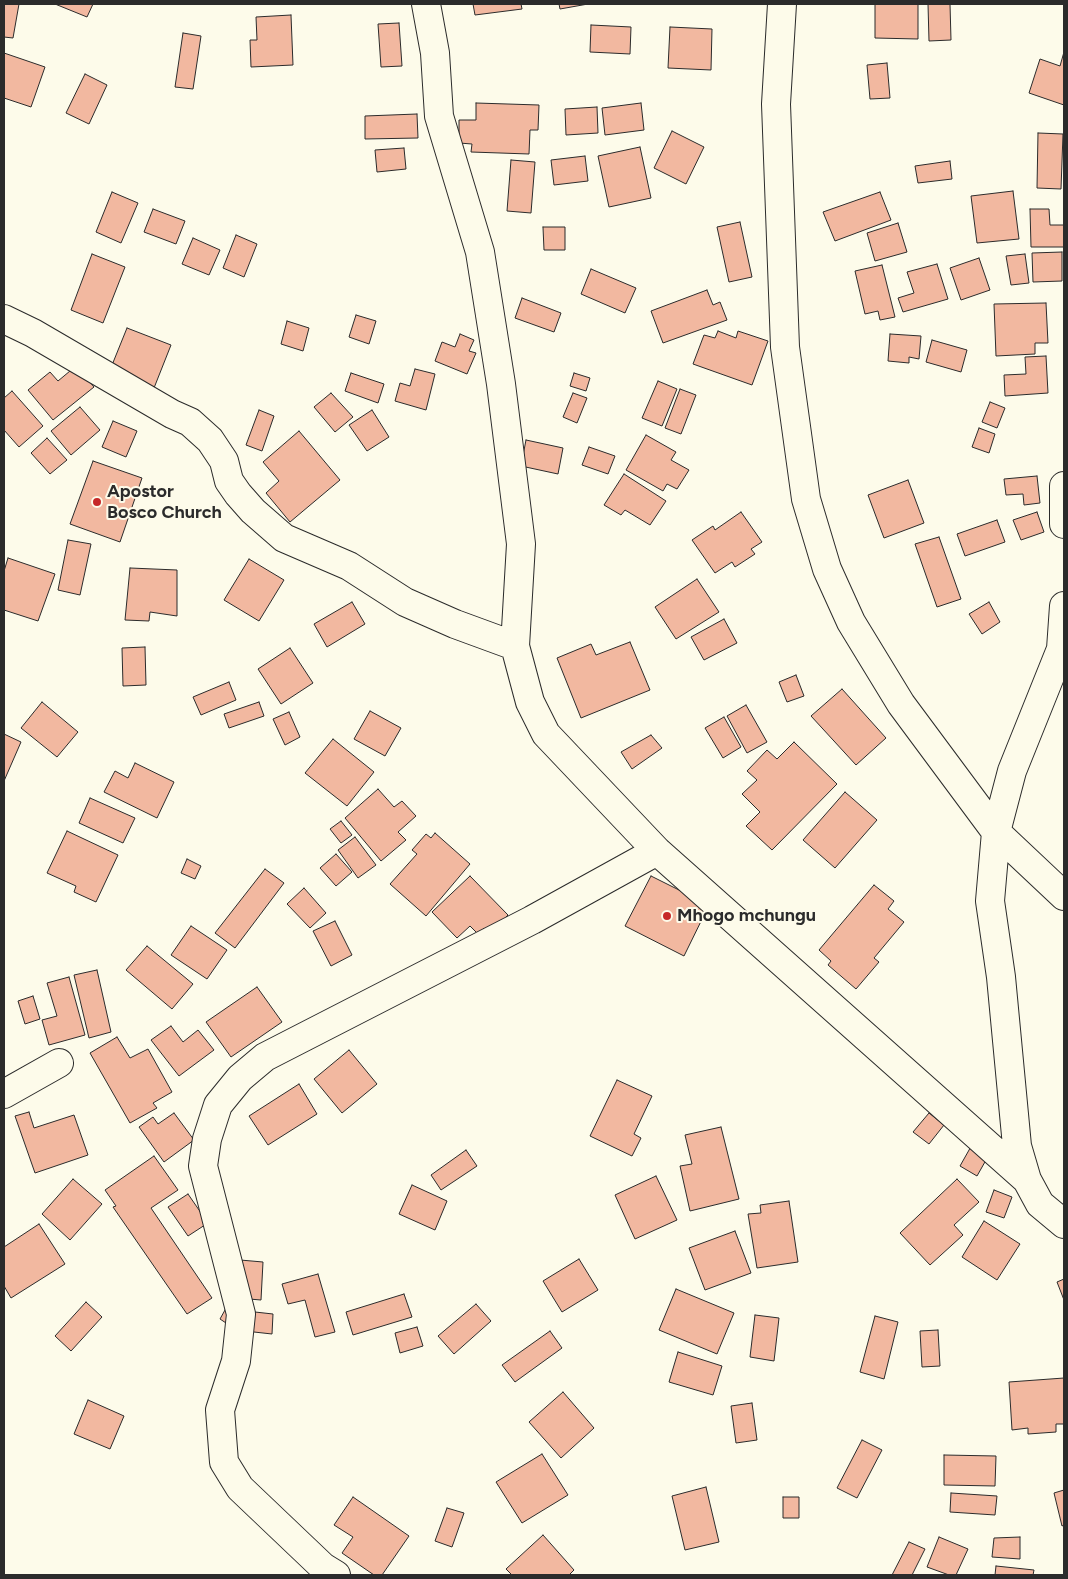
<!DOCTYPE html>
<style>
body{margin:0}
#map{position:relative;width:1068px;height:1579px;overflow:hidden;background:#fdfbea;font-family:Figtree,sans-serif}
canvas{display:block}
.frame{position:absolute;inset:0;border:5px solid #2b2b2b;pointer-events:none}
</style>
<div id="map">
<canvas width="1068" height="1579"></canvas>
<div class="frame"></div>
</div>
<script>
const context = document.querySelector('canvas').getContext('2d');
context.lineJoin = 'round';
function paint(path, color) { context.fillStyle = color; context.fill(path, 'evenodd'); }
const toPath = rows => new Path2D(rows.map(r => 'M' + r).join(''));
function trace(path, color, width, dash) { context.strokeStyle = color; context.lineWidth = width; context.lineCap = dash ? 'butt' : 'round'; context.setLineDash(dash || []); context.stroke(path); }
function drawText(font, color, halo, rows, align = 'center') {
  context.font = font + ' Figtree,sans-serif'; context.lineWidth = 4; context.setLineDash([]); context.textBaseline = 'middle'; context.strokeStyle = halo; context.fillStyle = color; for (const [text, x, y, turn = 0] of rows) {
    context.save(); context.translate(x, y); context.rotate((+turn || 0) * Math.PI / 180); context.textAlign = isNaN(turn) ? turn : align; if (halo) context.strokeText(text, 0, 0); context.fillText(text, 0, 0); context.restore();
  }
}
const building = toPath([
 [4,4,19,4,13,38,4,37,4,4],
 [55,4,93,4,87,17,55,4],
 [473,4,521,4,522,9,475,15,473,4],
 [559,4,588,4,560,9,559,4],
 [875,4,918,4,918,39,875,38,875,4],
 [928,4,950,4,951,40,929,41,928,4],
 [291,15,293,65,251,67,250,40,257,40,256,17,291,15],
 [399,23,402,66,381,67,378,24,399,23],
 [591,25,631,27,630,54,590,52,591,25],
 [670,27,712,29,711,70,668,68,670,27],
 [183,33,201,36,193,89,175,87,183,33],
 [1064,52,1064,105,1029,93,1040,59,1060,66,1064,52],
 [4,53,45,67,31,107,4,98,4,53],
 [887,63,890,98,870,99,867,65,887,63],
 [85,74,107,85,89,124,66,113,85,74],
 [476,103,539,105,538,130,530,130,529,154,471,152,472,144,459,143,459,120,476,120,476,103],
 [641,103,644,130,605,135,602,108,641,103],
 [597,107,598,133,566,135,565,109,597,107],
 [417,114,418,138,365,139,365,116,417,114],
 [672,131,704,147,686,184,654,168,672,131],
 [1038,133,1063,134,1061,189,1037,188,1038,133],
 [640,147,651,198,609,207,598,156,640,147],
 [404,148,406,169,377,172,375,150,404,148],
 [585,156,588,181,554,185,551,160,585,156],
 [511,160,535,162,531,213,507,211,511,160],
 [950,161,952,179,918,183,915,166,950,161],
 [1013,191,1019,239,977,243,971,196,1013,191],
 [112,192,138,203,121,243,96,232,112,192],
 [880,192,891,220,835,241,823,212,880,192],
 [153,209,185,221,176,244,144,232,153,209],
 [1030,209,1049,209,1050,225,1064,225,1064,247,1031,247,1030,209],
 [740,222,752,277,729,282,717,227,740,222],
 [898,223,907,252,875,261,867,233,898,223],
 [543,227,565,227,565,250,544,250,543,227],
 [236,235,257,244,244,277,223,268,236,235],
 [193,238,220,250,209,275,182,264,193,238],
 [1062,252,1062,281,1033,282,1032,253,1062,252],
 [92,254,125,267,103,323,71,310,92,254],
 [1025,254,1029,283,1011,285,1006,256,1025,254],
 [979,258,990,290,961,300,950,268,979,258],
 [937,264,948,299,903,312,898,298,914,293,907,272,937,264],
 [882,265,895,317,880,320,878,311,865,314,855,271,882,265],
 [591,269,636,288,625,313,581,294,591,269],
 [707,290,713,305,720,302,727,320,663,343,651,311,707,290],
 [522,298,561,313,554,332,515,318,522,298],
 [1046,303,1048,343,1035,343,1035,354,996,356,994,304,1046,303],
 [356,315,376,321,369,344,349,337,356,315],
 [287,321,309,328,303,351,281,344,287,321],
 [127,328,171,345,154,388,110,370,127,328],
 [718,331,736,338,738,331,768,341,752,385,693,364,704,335,715,338,718,331],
 [460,334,474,340,469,351,476,353,467,374,435,361,442,342,455,347,460,334],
 [890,334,921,336,919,359,909,357,909,363,888,361,890,334],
 [932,340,967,350,961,372,926,362,932,340],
 [1046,356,1048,393,1005,396,1004,375,1026,374,1025,357,1046,356],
 [76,366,94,387,53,420,28,390,50,372,58,381,76,366],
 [415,369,435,374,426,410,395,401,400,383,410,386,415,369],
 [351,373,384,384,378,403,345,391,351,373],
 [574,373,590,378,586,391,570,386,574,373],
 [658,381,677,389,662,426,642,418,658,381],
 [680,389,696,395,681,434,665,428,680,389],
 [12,391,43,426,19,447,4,430,4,398,12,391],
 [331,393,353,417,335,432,314,407,331,393],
 [573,393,587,398,577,423,563,417,573,393],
 [990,402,1005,408,997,428,982,422,990,402],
 [80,407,100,430,71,455,51,431,80,407],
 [259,410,274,416,262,451,246,445,259,410],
 [372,410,389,437,367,451,349,425,372,410],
 [113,421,137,431,126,457,102,447,113,421],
 [979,428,995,434,989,453,972,447,979,428],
 [299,431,340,480,290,522,266,493,279,481,263,462,299,431],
 [646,435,676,452,671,460,689,470,677,489,667,484,663,491,626,470,646,435],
 [47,438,67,460,50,474,31,453,47,438],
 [526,440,563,448,558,474,521,466,526,440],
 [589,447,615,456,608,474,582,465,589,447],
 [93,461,142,478,120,542,70,524,93,461],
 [624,474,666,501,650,525,625,510,621,515,604,505,624,474],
 [1037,476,1040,503,1024,505,1023,494,1006,495,1004,479,1037,476],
 [908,480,924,523,884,538,868,495,908,480],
 [741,512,762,542,751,549,755,554,735,567,732,562,715,573,692,540,713,526,715,530,741,512],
 [1037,512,1044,532,1021,540,1013,520,1037,512],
 [997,520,1005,542,965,556,957,534,997,520],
 [939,537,961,599,937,607,915,544,939,537],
 [68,540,91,544,80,595,58,590,68,540],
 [8,558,55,574,38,621,4,610,4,571,8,558],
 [249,559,284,580,259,621,224,600,249,559],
 [130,568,177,570,177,616,150,612,149,621,125,620,130,568],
 [697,579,719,612,676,639,655,607,697,579],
 [352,602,365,624,327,647,314,624,352,602],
 [989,602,1000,622,982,634,969,614,989,602],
 [724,619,737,643,704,660,691,637,724,619],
 [630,642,650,690,581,718,557,658,591,644,596,655,630,642],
 [145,647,146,685,123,686,122,648,145,647],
 [290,648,313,683,281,704,258,669,290,648],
 [796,675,804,696,787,702,779,682,796,675],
 [229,682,236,700,201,715,193,697,229,682],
 [842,689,886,738,856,765,811,716,842,689],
 [42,702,78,732,57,757,21,728,42,702],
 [259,702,264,716,229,728,224,714,259,702],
 [746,705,767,742,747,753,727,716,746,705],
 [370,711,401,728,385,756,354,739,370,711],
 [289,712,300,737,285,745,273,719,289,712],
 [724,717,741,747,723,758,705,728,724,717],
 [4,734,21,742,4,781,4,734],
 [651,735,662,748,632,769,621,752,651,735],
 [333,739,374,772,347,806,305,773,333,739],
 [794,742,837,784,772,850,746,826,760,812,742,794,757,780,747,771,767,750,777,759,794,742],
 [135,763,174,782,157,818,104,792,115,771,128,778,135,763],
 [378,789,394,807,402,801,416,816,398,832,406,840,381,861,345,818,378,789],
 [845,792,877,820,835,868,803,840,845,792],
 [90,798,135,818,123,843,79,823,90,798],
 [341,821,352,835,341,843,330,829,341,821],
 [67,831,118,855,96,902,74,892,76,886,47,873,67,831],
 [435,833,470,864,426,916,390,884,417,854,412,850,426,834,431,838,435,833],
 [355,837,376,865,358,878,338,850,355,837],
 [336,854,352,872,336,886,320,868,336,854],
 [187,859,201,866,195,879,181,873,187,859],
 [265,869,284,883,235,948,215,933,265,869],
 [470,876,508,915,489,934,484,928,478,934,470,926,457,938,432,912,470,876],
 [651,876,709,905,684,956,625,926,651,876],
 [874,885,894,901,888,909,904,922,874,958,879,962,856,989,828,965,831,961,819,950,874,885],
 [304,888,326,913,310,928,287,904,304,888],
 [335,921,352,955,331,966,313,931,335,921],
 [191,926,227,950,207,979,171,955,191,926],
 [147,946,193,984,172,1009,126,970,147,946],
 [97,970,111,1032,89,1038,74,975,97,970],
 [69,977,85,1035,49,1045,42,1020,57,1016,47,983,69,977],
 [257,987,282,1022,231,1057,206,1022,257,987],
 [33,996,40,1019,25,1024,18,1001,33,996],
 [171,1026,183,1042,198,1030,214,1050,179,1076,151,1040,171,1026],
 [117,1037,130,1058,148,1049,172,1092,153,1103,157,1108,130,1123,90,1053,117,1037],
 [349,1050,377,1084,342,1113,314,1079,349,1050],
 [617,1080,652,1096,634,1134,641,1138,632,1156,590,1136,617,1080],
 [299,1084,317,1114,268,1145,249,1116,299,1084],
 [29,1112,34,1128,74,1115,88,1155,35,1173,15,1116,29,1112],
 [174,1113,194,1140,164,1162,139,1127,153,1117,158,1124,174,1113],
 [929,1113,944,1125,929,1144,913,1132,929,1113],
 [721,1127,739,1199,690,1211,680,1166,692,1164,685,1135,721,1127],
 [973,1143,990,1153,977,1176,960,1166,973,1143],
 [466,1150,477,1166,441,1190,431,1175,466,1150],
 [154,1156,178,1190,151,1208,212,1298,187,1314,113,1207,116,1206,105,1190,154,1156],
 [656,1176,677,1220,635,1239,615,1195,656,1176],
 [73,1179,102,1204,70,1240,42,1214,73,1179],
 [957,1179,979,1202,954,1225,963,1235,930,1265,900,1233,957,1179],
 [412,1185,447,1201,435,1230,399,1214,412,1185],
 [994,1190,1012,1197,1004,1218,986,1212,994,1190],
 [188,1194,208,1223,188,1236,168,1207,188,1194],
 [789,1201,798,1262,757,1268,748,1214,761,1213,760,1205,789,1201],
 [984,1221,1020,1244,997,1280,962,1257,984,1221],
 [39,1224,65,1264,11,1298,4,1286,4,1247,39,1224],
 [735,1231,751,1273,705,1290,689,1248,735,1231],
 [579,1259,598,1290,562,1312,543,1281,579,1259],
 [240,1260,263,1262,261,1300,237,1298,240,1260],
 [318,1274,335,1332,315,1337,305,1300,288,1304,282,1284,318,1274],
 [1064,1279,1064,1300,1057,1282,1064,1279],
 [676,1289,734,1313,717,1354,659,1330,676,1289],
 [404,1294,412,1317,353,1335,346,1312,404,1294],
 [86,1302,102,1317,71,1351,55,1336,86,1302],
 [476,1304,491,1321,454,1354,438,1336,476,1304],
 [225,1310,231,1313,226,1323,220,1319,225,1310],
 [246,1311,273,1314,272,1334,245,1331,246,1311],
 [755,1315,779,1318,774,1361,750,1357,755,1315],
 [875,1316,898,1322,884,1379,860,1372,875,1316],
 [417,1327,423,1346,400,1353,395,1333,417,1327],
 [938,1330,940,1366,922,1367,920,1331,938,1330],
 [550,1331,562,1348,515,1382,502,1365,550,1331],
 [678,1352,722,1366,713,1395,669,1382,678,1352],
 [1064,1378,1064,1424,1056,1424,1056,1432,1028,1434,1028,1428,1012,1430,1009,1382,1064,1378],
 [563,1392,594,1428,561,1458,529,1422,563,1392],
 [88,1400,124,1416,110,1449,74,1434,88,1400],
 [752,1403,757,1440,736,1443,731,1406,752,1403],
 [862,1440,882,1450,857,1498,837,1488,862,1440],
 [542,1454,568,1495,522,1523,496,1482,542,1454],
 [944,1455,996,1456,995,1486,944,1485,944,1455],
 [706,1487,719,1542,685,1550,672,1496,706,1487],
 [1064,1490,1064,1525,1062,1526,1054,1493,1064,1490],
 [951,1493,997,1496,995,1515,950,1512,951,1493],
 [353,1497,409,1536,382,1575,374,1575,342,1553,353,1537,334,1525,353,1497],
 [783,1497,799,1497,799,1518,783,1518,783,1497],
 [447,1508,464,1513,452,1547,435,1541,447,1508],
 [543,1535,574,1570,569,1575,512,1575,506,1569,543,1535],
 [939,1537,968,1549,956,1575,949,1575,927,1567,939,1537],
 [1020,1537,1020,1559,992,1557,994,1538,1020,1537],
 [909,1542,925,1549,912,1575,892,1575,909,1542],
 [996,1566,1034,1570,1033,1575,995,1575,996,1566]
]);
const street = toPath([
 [426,4,435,53,439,116,480,252,501,384,521,544,515,646,530,702,546,734,657,851,1027,1180],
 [782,4,776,104,785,347,806,499,827,569,851,622,901,704,996,832,1064,896],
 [4,319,33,333,172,414,190,422,210,440,224,461,229,481,238,494,253,511,284,538,349,566,405,602,455,624,515,646],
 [1064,486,1064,524],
 [1064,606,1061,649,1012,771,996,832,990,901,1001,977,1017,1146,1027,1180,1040,1204,1064,1224],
 [4,1094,59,1063],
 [336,1575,323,1567,240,1488,224,1462,220,1410,236,1361,241,1314,203,1166,207,1139,218,1105,240,1078,265,1057,532,920,657,851]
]);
const markers = [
 [97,502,5,"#c62828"],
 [667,916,5,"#c62828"]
];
const poiNames = [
 ["Apostor",107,492],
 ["Bosco Church",107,513],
 ["Mhogo mchungu",677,916]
];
paint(building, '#f2b8a0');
trace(building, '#2b2b2b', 1);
trace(street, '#2b2b2b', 30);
trace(street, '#fdfbea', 28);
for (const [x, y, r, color] of markers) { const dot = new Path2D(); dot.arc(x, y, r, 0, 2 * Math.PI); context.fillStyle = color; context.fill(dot); trace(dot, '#fdfbea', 2); }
drawText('bold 18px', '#2b2b2b', '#fdfbea', poiNames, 'left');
</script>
